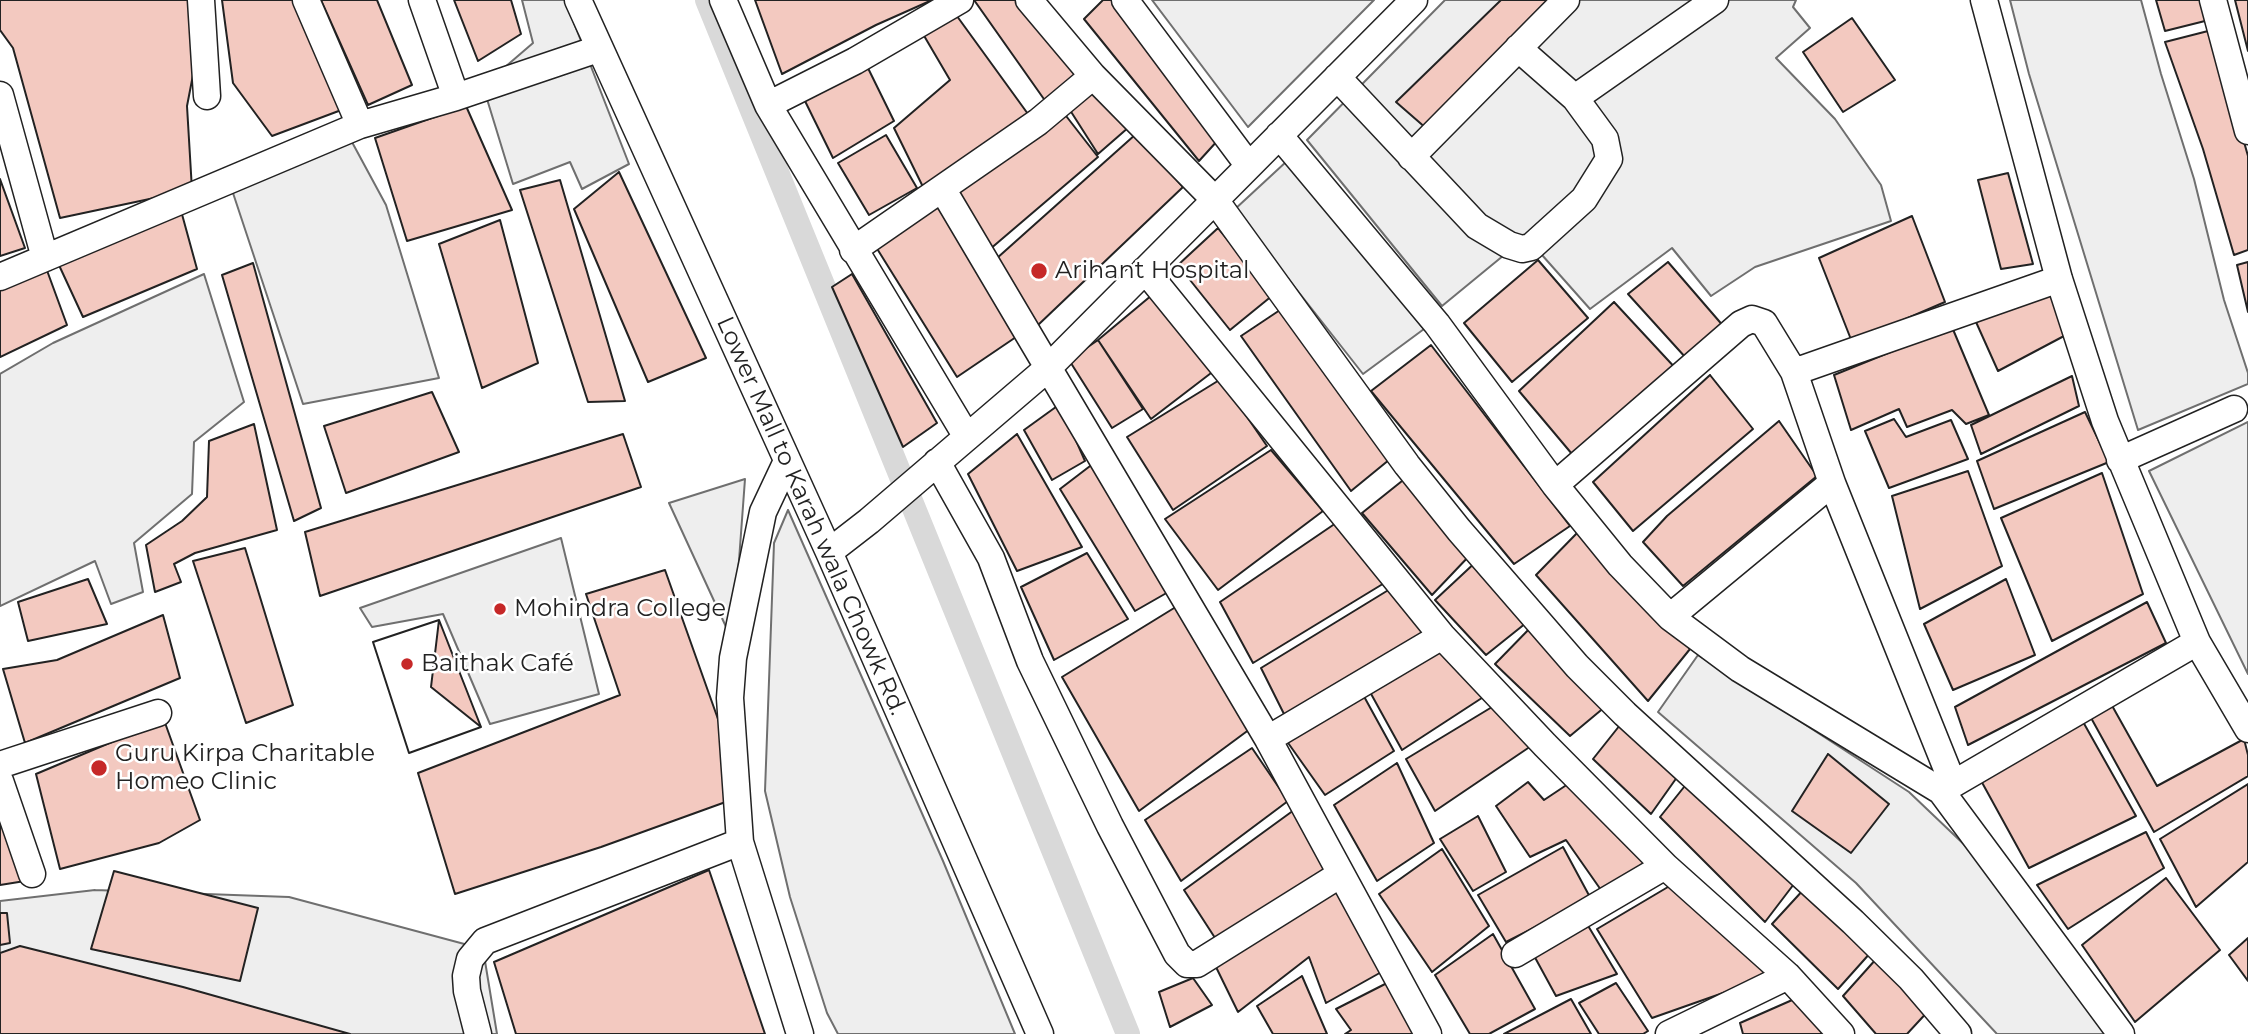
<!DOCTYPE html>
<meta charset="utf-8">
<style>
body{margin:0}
canvas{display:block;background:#fff}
</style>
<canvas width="2248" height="1034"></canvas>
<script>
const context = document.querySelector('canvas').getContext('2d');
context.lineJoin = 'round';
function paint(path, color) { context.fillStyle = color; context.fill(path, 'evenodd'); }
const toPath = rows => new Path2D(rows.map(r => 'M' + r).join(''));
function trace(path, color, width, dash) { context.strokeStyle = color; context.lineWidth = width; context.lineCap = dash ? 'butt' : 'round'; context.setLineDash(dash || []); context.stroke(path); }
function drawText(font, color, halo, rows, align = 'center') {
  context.font = font + ' Montserrat,sans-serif'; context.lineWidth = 5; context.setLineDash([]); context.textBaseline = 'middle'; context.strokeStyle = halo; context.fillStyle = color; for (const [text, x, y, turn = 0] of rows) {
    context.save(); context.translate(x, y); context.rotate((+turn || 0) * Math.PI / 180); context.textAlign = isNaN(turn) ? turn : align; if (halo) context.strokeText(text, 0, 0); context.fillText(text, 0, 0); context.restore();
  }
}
const green = toPath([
 [522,0,565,0,629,164,582,189,570,162,513,184,483,86,533,43,522,0],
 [1152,0,1374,0,1248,127,1152,0],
 [1445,0,1796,0,1793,7,1810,28,1776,58,1835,119,1881,185,1891,221,1755,267,1711,296,1672,248,1590,309,1526,237,1442,306,1307,140,1445,0],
 [2010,0,2141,0,2161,74,2194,179,2224,300,2248,373,2248,384,2138,430,2029,74,2010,0],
 [346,131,386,205,439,378,303,404,232,190,346,131],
 [1287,161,1424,329,1363,374,1234,210,1287,161],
 [204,274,244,402,194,442,192,494,134,543,143,592,111,604,95,561,0,606,0,374,53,343,204,274],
 [2248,422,2248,674,2149,471,2248,422],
 [745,479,733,642,669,503,745,479],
 [788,510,943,861,1015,1034,838,1034,827,1013,790,897,765,791,774,543,788,510],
 [561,538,599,694,490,724,443,614,372,627,360,608,561,538],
 [1698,655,1909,792,1972,852,2105,1034,1997,1034,1856,883,1658,712,1698,655],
 [95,890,289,897,483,949,497,1034,0,1034,0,901,95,890]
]);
const canal = toPath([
 [707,0,1128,1034]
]);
const building = toPath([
 [0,0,204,0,205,13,187,106,192,190,60,218,13,48,0,30,0,0],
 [222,0,297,0,344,109,272,136,233,83,222,0],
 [321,0,377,0,412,85,368,105,321,0],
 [454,0,511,0,521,34,478,61,454,0],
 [755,0,932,0,876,25,782,74,755,0],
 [974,0,1024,0,1082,72,1046,102,974,0],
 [1103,0,1116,0,1219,139,1199,161,1084,19,1103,0],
 [1501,0,1553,0,1427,129,1396,102,1501,0],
 [2156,0,2204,0,2209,20,2165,31,2156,0],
 [2235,0,2248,0,2248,51,2235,0],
 [954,12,1028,114,926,193,894,128,950,80,923,34,954,12],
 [1852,18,1895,80,1843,112,1803,52,1852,18],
 [2212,30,2248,156,2248,250,2234,255,2203,149,2165,42,2212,30],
 [865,62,894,121,833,158,803,97,865,62],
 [1094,88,1129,127,1098,154,1068,107,1094,88],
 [466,106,512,210,407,241,375,138,466,106],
 [1063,112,1098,157,989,250,953,194,1063,112],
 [1136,134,1183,187,1037,326,996,259,1136,134],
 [886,135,917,188,869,215,838,163,886,135],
 [619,172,706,358,648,382,574,209,619,172],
 [2008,173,2033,264,2001,269,1978,180,2008,173],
 [0,179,25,248,0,256,0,179],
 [560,180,625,401,588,402,520,190,560,180],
 [941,201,1019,335,957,377,876,247,941,201],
 [180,207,197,269,83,317,58,263,180,207],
 [1912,216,1945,302,1852,342,1819,258,1912,216],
 [500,220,538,363,482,388,439,244,500,220],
 [1218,228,1273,295,1230,330,1178,265,1218,228],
 [1538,260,1588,318,1512,382,1464,323,1538,260],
 [1668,262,1725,328,1686,358,1628,294,1668,262],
 [2248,262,2248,312,2237,265,2248,262],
 [253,263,321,508,294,521,222,275,253,263],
 [45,265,67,325,0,357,0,280,45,265],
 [852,274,937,423,903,447,832,287,852,274],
 [2050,286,2064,336,1998,371,1976,322,2050,286],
 [1152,295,1215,370,1151,419,1098,340,1152,295],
 [1614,302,1679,372,1572,454,1519,391,1614,302],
 [1283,308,1395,455,1351,491,1241,336,1283,308],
 [1952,327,1989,415,1966,424,1952,410,1907,427,1899,409,1851,430,1834,375,1952,327],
 [1098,340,1143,409,1112,428,1069,360,1098,340],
 [1431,345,1570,526,1514,564,1371,391,1431,345],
 [1710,375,1753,429,1633,531,1593,482,1710,375],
 [2072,376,2079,406,1981,454,1971,425,2072,376],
 [1221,379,1267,446,1173,510,1127,437,1221,379],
 [432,392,459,452,346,493,324,426,432,392],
 [1060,404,1085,461,1052,480,1024,430,1060,404],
 [2085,412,2109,462,1994,509,1977,461,2085,412],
 [1894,419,1906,437,1951,420,1968,459,1889,488,1865,431,1894,419],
 [1779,421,1817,476,1683,586,1643,542,1667,516,1779,421],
 [254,424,277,530,195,553,174,564,181,582,155,592,146,545,182,521,207,497,209,441,254,424],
 [623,434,641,487,320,596,305,532,623,434],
 [1017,434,1082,547,1017,571,968,474,1017,434],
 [1271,450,1323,511,1218,590,1165,519,1271,450],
 [1094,463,1170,591,1135,611,1060,489,1094,463],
 [1968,471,2002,566,1920,609,1892,496,1968,471],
 [1412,473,1471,554,1432,595,1362,513,1412,473],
 [2102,473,2143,594,2052,641,2001,518,2102,473],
 [1336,523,1386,582,1253,663,1220,602,1336,523],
 [1580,530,1690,649,1648,701,1536,575,1580,530],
 [245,548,293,705,246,723,193,561,245,548],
 [1087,553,1128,619,1054,660,1021,587,1087,553],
 [1479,559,1531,619,1486,655,1435,600,1479,559],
 [665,570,745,795,601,847,455,894,418,773,620,695,586,594,665,570],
 [88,579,107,624,28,641,18,602,88,579],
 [2006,579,2035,655,1953,690,1924,624,2006,579],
 [1395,586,1430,633,1285,716,1261,668,1395,586],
 [2147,602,2166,643,1968,745,1955,707,2147,602],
 [1179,605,1250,729,1139,811,1062,677,1179,605],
 [163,615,180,678,25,743,3,669,57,660,163,615],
 [439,620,481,727,409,753,373,642,439,620],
 [439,620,431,687,481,727,409,753,373,642,439,620],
 [1534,624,1606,706,1570,736,1495,664,1534,624],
 [1443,643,1488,694,1402,750,1370,692,1443,643],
 [1361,691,1394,751,1325,795,1286,740,1361,691],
 [2110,702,2157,786,2244,739,2248,755,2248,776,2154,832,2090,716,2110,702],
 [1497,704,1537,742,1435,811,1406,759,1497,704],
 [164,720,200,820,159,843,60,869,36,774,164,720],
 [1624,720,1680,773,1651,814,1593,759,1624,720],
 [2082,720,2136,816,2029,868,1979,777,2082,720],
 [1252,748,1288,801,1181,881,1145,820,1252,748],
 [1828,754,1889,804,1851,853,1792,811,1828,754],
 [1397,763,1434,843,1377,881,1334,805,1397,763],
 [1574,780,1650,866,1601,890,1566,840,1530,857,1496,806,1528,782,1544,800,1574,780],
 [1688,782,1797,880,1765,922,1660,817,1688,782],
 [2248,784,2248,862,2196,907,2160,839,2248,784],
 [1294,810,1331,868,1217,941,1184,890,1294,810],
 [0,816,25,881,0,885,0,816],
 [1478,816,1506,872,1473,891,1440,839,1478,816],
 [2146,832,2164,868,2068,929,2037,885,2146,832],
 [1563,847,1591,899,1506,942,1478,895,1563,847],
 [1442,849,1489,926,1432,972,1379,894,1442,849],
 [709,870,765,1034,516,1034,494,962,709,870],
 [114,871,258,908,240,981,91,949,114,871],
 [2166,878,2220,950,2135,1022,2082,945,2166,878],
 [1333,880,1385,970,1326,1003,1309,957,1238,1012,1215,965,1333,880],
 [1673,884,1777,974,1652,1018,1597,929,1673,884],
 [1805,888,1872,951,1838,989,1772,924,1805,888],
 [0,913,7,913,10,943,0,945,0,913],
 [1587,924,1617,974,1556,996,1532,952,1587,924],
 [1493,934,1535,1009,1489,1034,1470,1034,1435,975,1493,934],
 [2248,938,2248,981,2229,955,2248,938],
 [20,946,183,987,350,1034,0,1034,0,953,20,946],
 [1877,958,1931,1008,1907,1034,1876,1034,1843,996,1877,958],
 [1302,976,1327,1034,1273,1034,1257,1006,1302,976],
 [1193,978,1212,1005,1170,1027,1159,992,1193,978],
 [1389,982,1417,1034,1345,1034,1351,1030,1336,1009,1389,982],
 [1616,983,1648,1031,1643,1034,1599,1034,1579,1003,1616,983],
 [1799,997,1823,1034,1743,1034,1740,1023,1799,997],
 [1571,999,1591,1034,1504,1034,1571,999]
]);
const minor = toPath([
 [201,0,207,96],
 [306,0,360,125],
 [422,0,456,97],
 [578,0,829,552,1040,1034],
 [723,0,768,105,967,437],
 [1029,0,1093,76,1215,200,1407,465,1459,530,1577,666,1625,714,1853,922,1911,979,1958,1034],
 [1125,0,1249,166],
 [1984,0,2059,279,2105,421,2197,642,2248,729],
 [2213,0,2248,131],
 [1337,77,1477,226,1509,245,1522,249,1531,247,1584,199,1609,159,1605,139,1575,98,1518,48],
 [0,95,45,258],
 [1575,98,1715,0],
 [768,105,855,61,960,0],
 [1279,135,1437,324,1555,485,1620,565,1670,617,1740,669,1941,791,2121,1034],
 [1411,157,1566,0],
 [943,190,1268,739,1428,1034],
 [853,250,1038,122,1093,76],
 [1145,270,1442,636,1545,745,1665,866,1515,954],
 [0,277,360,125,456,97,598,49],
 [1794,372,2059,279],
 [2120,460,2234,409],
 [787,461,763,512,733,658,730,698,740,842,800,1034],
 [937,462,991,558,1030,661,1110,826,1177,954,1187,964,1197,964,1341,874],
 [1555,485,1741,324,1752,319,1764,323,1794,372,1832,483,1953,784],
 [829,552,869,521,1048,368,1414,0],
 [1670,617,1832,483],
 [1268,739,1442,636],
 [0,765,158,713],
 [0,781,32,874],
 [1941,791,2197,642],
 [1665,866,1788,976,1841,1034],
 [478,1034,467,991,466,976,470,959,485,941,740,842],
 [1669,1034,1788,976]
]);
const markers = [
 [1039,271,9,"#c62828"],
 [500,609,7,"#c62828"],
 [407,664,7,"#c62828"],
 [99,768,9,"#c62828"]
];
const poiNames = [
 ["Arihant Hospital",1055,271],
 ["Mohindra College",514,609],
 ["Baithak Café",421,664],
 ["Guru Kirpa Charitable",115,754],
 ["Homeo Clinic",115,782]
];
const streetNames = [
 ["Lower Mall to Karah wala Chowk Rd.",811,516,66]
];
paint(green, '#eee');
trace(green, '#6f6f6f', 2);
trace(canal, '#d9d9d9', 24);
paint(building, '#f3c9c0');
trace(building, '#222', 2);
trace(minor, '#222', 29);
trace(minor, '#fff', 26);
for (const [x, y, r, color] of markers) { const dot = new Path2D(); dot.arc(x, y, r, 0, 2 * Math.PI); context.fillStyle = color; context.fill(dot); trace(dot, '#fff', 2.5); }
drawText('24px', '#222', '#fff', poiNames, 'left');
drawText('24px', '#222', '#fff', streetNames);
</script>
